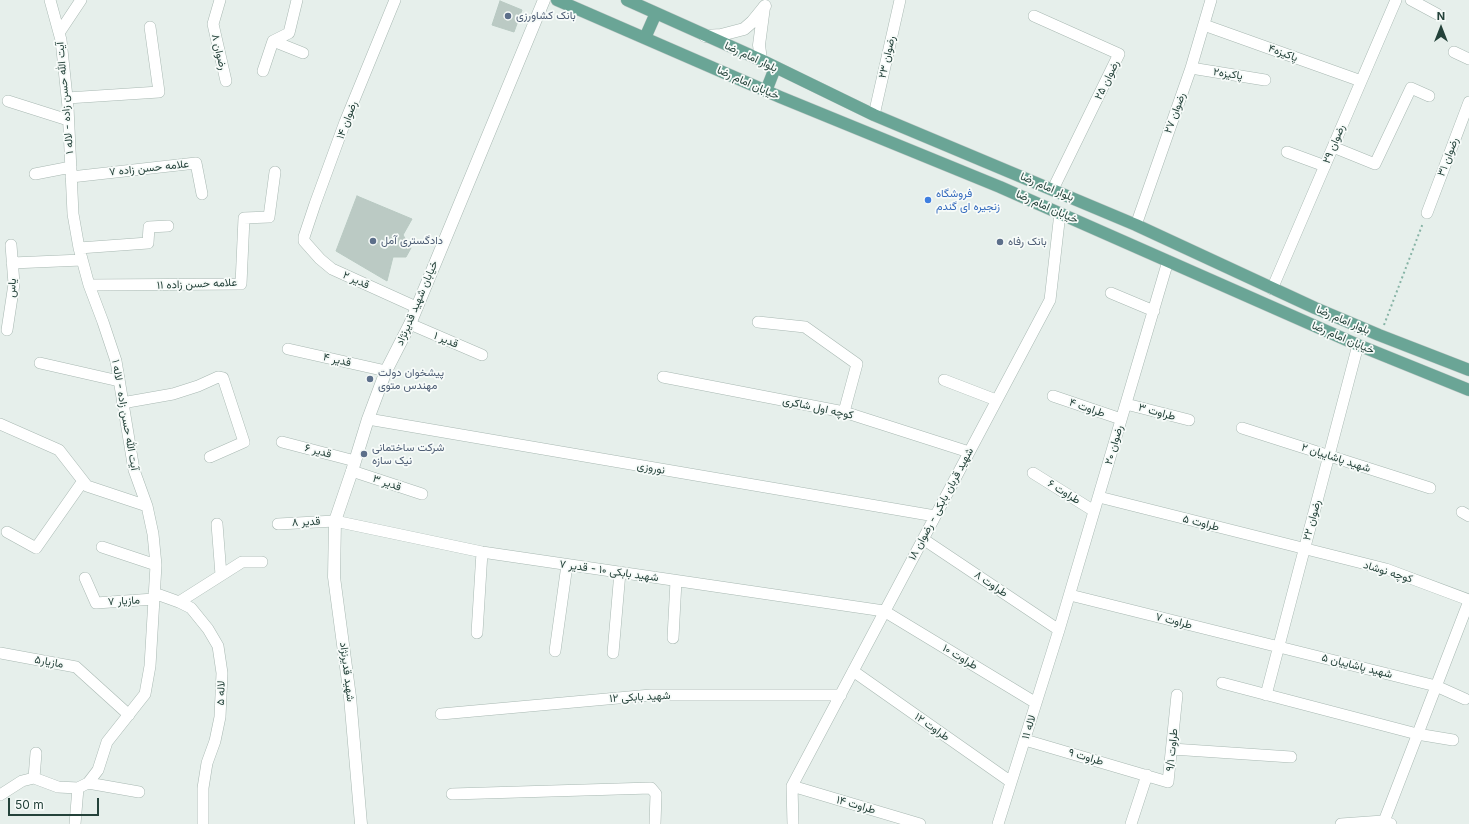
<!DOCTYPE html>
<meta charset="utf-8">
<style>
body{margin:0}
#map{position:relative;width:1469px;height:824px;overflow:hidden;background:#e6efeb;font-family:Inter,sans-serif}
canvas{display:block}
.north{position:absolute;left:1421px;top:8px;width:40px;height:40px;-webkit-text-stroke:3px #f7fbf9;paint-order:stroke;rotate:0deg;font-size:11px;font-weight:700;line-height:16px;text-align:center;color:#24423a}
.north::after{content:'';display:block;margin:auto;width:14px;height:18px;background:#24423a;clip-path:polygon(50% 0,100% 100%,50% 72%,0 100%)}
.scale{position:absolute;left:8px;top:798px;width:91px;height:18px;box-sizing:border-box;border:2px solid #24423a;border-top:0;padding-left:5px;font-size:12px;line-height:14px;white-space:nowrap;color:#24423a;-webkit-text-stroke:3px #f7fbf9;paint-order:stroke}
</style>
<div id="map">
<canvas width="1469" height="824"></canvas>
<div class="north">N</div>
<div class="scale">50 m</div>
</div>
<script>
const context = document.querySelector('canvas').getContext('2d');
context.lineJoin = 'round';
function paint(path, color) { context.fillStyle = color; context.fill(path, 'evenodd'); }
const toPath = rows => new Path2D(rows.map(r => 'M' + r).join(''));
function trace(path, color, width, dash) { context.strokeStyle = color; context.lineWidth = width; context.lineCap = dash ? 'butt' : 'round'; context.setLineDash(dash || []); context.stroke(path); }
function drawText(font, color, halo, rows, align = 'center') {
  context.font = font + ' Inter,Vazirmatn,sans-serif'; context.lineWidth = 3.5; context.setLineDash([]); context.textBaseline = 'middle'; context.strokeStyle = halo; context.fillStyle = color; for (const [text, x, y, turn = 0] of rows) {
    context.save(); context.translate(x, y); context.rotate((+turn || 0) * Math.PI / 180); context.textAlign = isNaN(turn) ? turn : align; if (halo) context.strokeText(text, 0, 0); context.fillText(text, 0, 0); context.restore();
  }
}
const building = toPath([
 [500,1,522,10,514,32,492,25,500,1],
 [357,196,412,219,403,235,411,248,406,257,393,257,387,281,336,251,357,196]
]);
const path = toPath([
 [1384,325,1423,223]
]);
const minor = toPath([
 [220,0,213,24,226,81],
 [395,0,345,122,315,204,304,237,304,241,320,259,332,269,416,307],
 [1411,0,1437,14],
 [1034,16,1119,54,1053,189],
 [1204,25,1361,81],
 [59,33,81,0],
 [273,41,303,53],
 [1454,52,1469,59],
 [1191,68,1265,80],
 [263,71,273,41,289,33,297,0],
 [67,98,159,92,150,27],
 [8,101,68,120],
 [874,115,900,0],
 [1333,147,1375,164,1411,88,1429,96],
 [1287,152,1325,166],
 [35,174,71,167],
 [71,177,196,163,202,194],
 [1427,213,1469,102],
 [1136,225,1191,68,1211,0],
 [79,248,148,243,149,227,168,226],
 [12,263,82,260],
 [89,285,241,284,244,218,269,217,275,172],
 [1272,289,1396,0],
 [1111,293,1154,311],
 [758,322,805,327,857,364,844,412],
 [410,324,482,355],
 [7,330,14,284,11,245],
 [288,349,386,371],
 [40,363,119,381],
 [663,377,844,412,969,452],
 [944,380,996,400],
 [1053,396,1121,419],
 [122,403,173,394,198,386,218,377,223,378,244,442,210,457],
 [1126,404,1189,420],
 [368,419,935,516],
 [0,424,59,450,87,486,147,506],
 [1242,428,1430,488],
 [282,442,355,461],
 [352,471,422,494],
 [1033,473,1094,511],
 [1099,497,1386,569,1469,600],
 [1462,512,1469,516],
 [217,524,221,575],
 [278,524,335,521,482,552,884,611,1036,703],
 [7,532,36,548,83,481],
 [923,539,1059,630],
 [102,547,156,565],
 [85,578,96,603,154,599],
 [154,593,179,602,191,608,208,629,218,646,222,673,220,717,215,741,207,763,203,788,203,824],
 [1070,595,1436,686,1465,699],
 [179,602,242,562,262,562],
 [477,633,482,552],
 [673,638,676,581],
 [555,651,567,565],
 [0,653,76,667,129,715],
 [613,653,620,572],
 [853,671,1011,782],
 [1222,683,1417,734,1453,740],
 [1266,695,1358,345],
 [441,714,651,695,841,695],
 [1025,740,1168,782,1177,695],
 [1172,749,1291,757],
 [34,778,58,787,78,788,88,783,98,770,107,742,145,694,150,666,156,565,153,534,147,506,134,470,116,361,103,322,89,285,79,248,73,214,68,107,61,40,50,0],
 [34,778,36,753],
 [88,783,139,792],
 [792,786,920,824],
 [452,794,651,788,656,794,655,824],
 [0,795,22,781,34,778],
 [75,824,78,788],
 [793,824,792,786,1050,300,1060,213],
 [998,824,1059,630,1168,261],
 [1131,824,1147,775],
 [1341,824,1383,821,1391,824],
 [1383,824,1469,601]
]);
const tertiary = toPath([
 [705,36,721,35,744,29,752,22,765,6],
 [761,60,759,45,764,7],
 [361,824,350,697,334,577,335,521,352,471,368,419,386,371,410,324,544,0]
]);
const primary = toPath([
 [557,0,780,97,1000,187,1358,345,1469,390],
 [627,0,761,60,874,115,1136,225,1315,308,1379,335,1469,370],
 [645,38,656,13],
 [766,91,775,68]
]);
const markers = [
 [508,16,4,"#5c6f8a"],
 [928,200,4,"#3f7fe0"],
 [373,241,4,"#5c6f8a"],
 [1000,242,4,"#5c6f8a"],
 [370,379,4,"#5c6f8a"],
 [364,454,4,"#5c6f8a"]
];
const serviceNames = [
 ["بانک کشاورزی",516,16],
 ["دادگستری آمل",381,241],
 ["بانک رفاه",1008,242],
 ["پیشخوان دولت",378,373],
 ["مهندس متوی",378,386],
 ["شرکت ساختمانی",372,448],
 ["نیک سازه",372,461]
];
const streetNames = [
 ["رضوان ۸",219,52,77],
 ["پاکیزه۴",1283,53,20],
 ["بلوار امام رضا",751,57,25],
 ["رضوان ۲۳",887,57,-77],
 ["پاکیزه۲",1228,74,9],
 ["رضوان ۲۵",1107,80,-64],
 ["خیابان امام رضا",748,83,24],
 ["آیت الله حسن زاده - لاله ۱",65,98,-95],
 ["رضوان ۲۷",1175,113,-70],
 ["رضوان ۱۴",347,120,-69],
 ["رضوان ۲۹",1334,144,-67],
 ["رضوان ۳۱",1448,157,-69],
 ["علامه حسن زاده ۷",149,168,-6],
 ["بلوار امام رضا",1047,187,23],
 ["خیابان امام رضا",1047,207,24],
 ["قدیر ۲",356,280,24],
 ["علامه حسن زاده ۱۱",197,284,-2],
 ["یاس",12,288,-86],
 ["خيابان شهيد قديرنژاد",417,303,-67],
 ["بلوار امام رضا",1343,320,23],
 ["خیابان امام رضا",1343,338,23],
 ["قدیر ۱",446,340,23],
 ["قدیر ۴",337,360,13],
 ["کوچه اول شاکری",818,408,12],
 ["طراوت ۴",1087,408,19],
 ["طراوت ۳",1157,412,15],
 ["آیت الله حسن زاده - لاله ۱",125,415,80],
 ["رضوان ۲۰",1114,445,-74],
 ["قدیر ۶",318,451,15],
 ["شهید پاشاییان ۲",1336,458,18],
 ["نوروزی",651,468,10],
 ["قدیر ۳",387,483,19],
 ["طراوت ۶",1064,492,32],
 ["شهید قربان بابکی - رضوان ۱۸",941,504,-62],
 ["رضوان ۲۲",1312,520,-75],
 ["قدیر ۸",306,522,-3],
 ["طراوت ۵",1201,523,14],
 ["شهید بابکی ۱۰ - قدیر ۷",609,571,8],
 ["کوچه نوشاد",1388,572,17],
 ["طراوت ۸",991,584,34],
 ["مازیار ۷",124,601,-3],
 ["طراوت ۷",1174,621,14],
 ["طراوت ۱۰",960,657,31],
 ["مازیار۵",49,662,10],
 ["شهید پاشاییان ۵",1357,666,14],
 ["شهید قدیرنژاد",347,672,83],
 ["لاله ۵",221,693,-88],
 ["شهید بابکی ۱۲",640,697,-3],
 ["طراوت ۱۲",932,727,35],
 ["لاله ۱۱",1029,727,-73],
 ["طراوت ۹/۱",1172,750,-84],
 ["طراوت ۹",1086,757,16],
 ["طراوت ۱۴",856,805,16]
];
const shopNames = [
 ["فروشگاه",936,194],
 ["زنجیره ای گندم",936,207]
];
paint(building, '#bbcac4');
trace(building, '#b8c9c2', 1);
trace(minor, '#a8b8b2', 12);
trace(tertiary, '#a8b8b2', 13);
trace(primary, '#c2cac8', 13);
trace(path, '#86b3a5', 2, [2, 3]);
trace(minor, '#fff', 11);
trace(tertiary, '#fff', 12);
trace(primary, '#6aa596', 12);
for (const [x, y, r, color] of markers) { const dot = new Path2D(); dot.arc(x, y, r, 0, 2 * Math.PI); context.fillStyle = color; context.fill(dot); trace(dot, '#f7fbf9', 1.5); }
drawText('11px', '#4e5e75', '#f7fbf9', serviceNames, 'left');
drawText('11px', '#24423a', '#f7fbf9', streetNames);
drawText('11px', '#366cbe', '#f7fbf9', shopNames, 'left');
</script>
